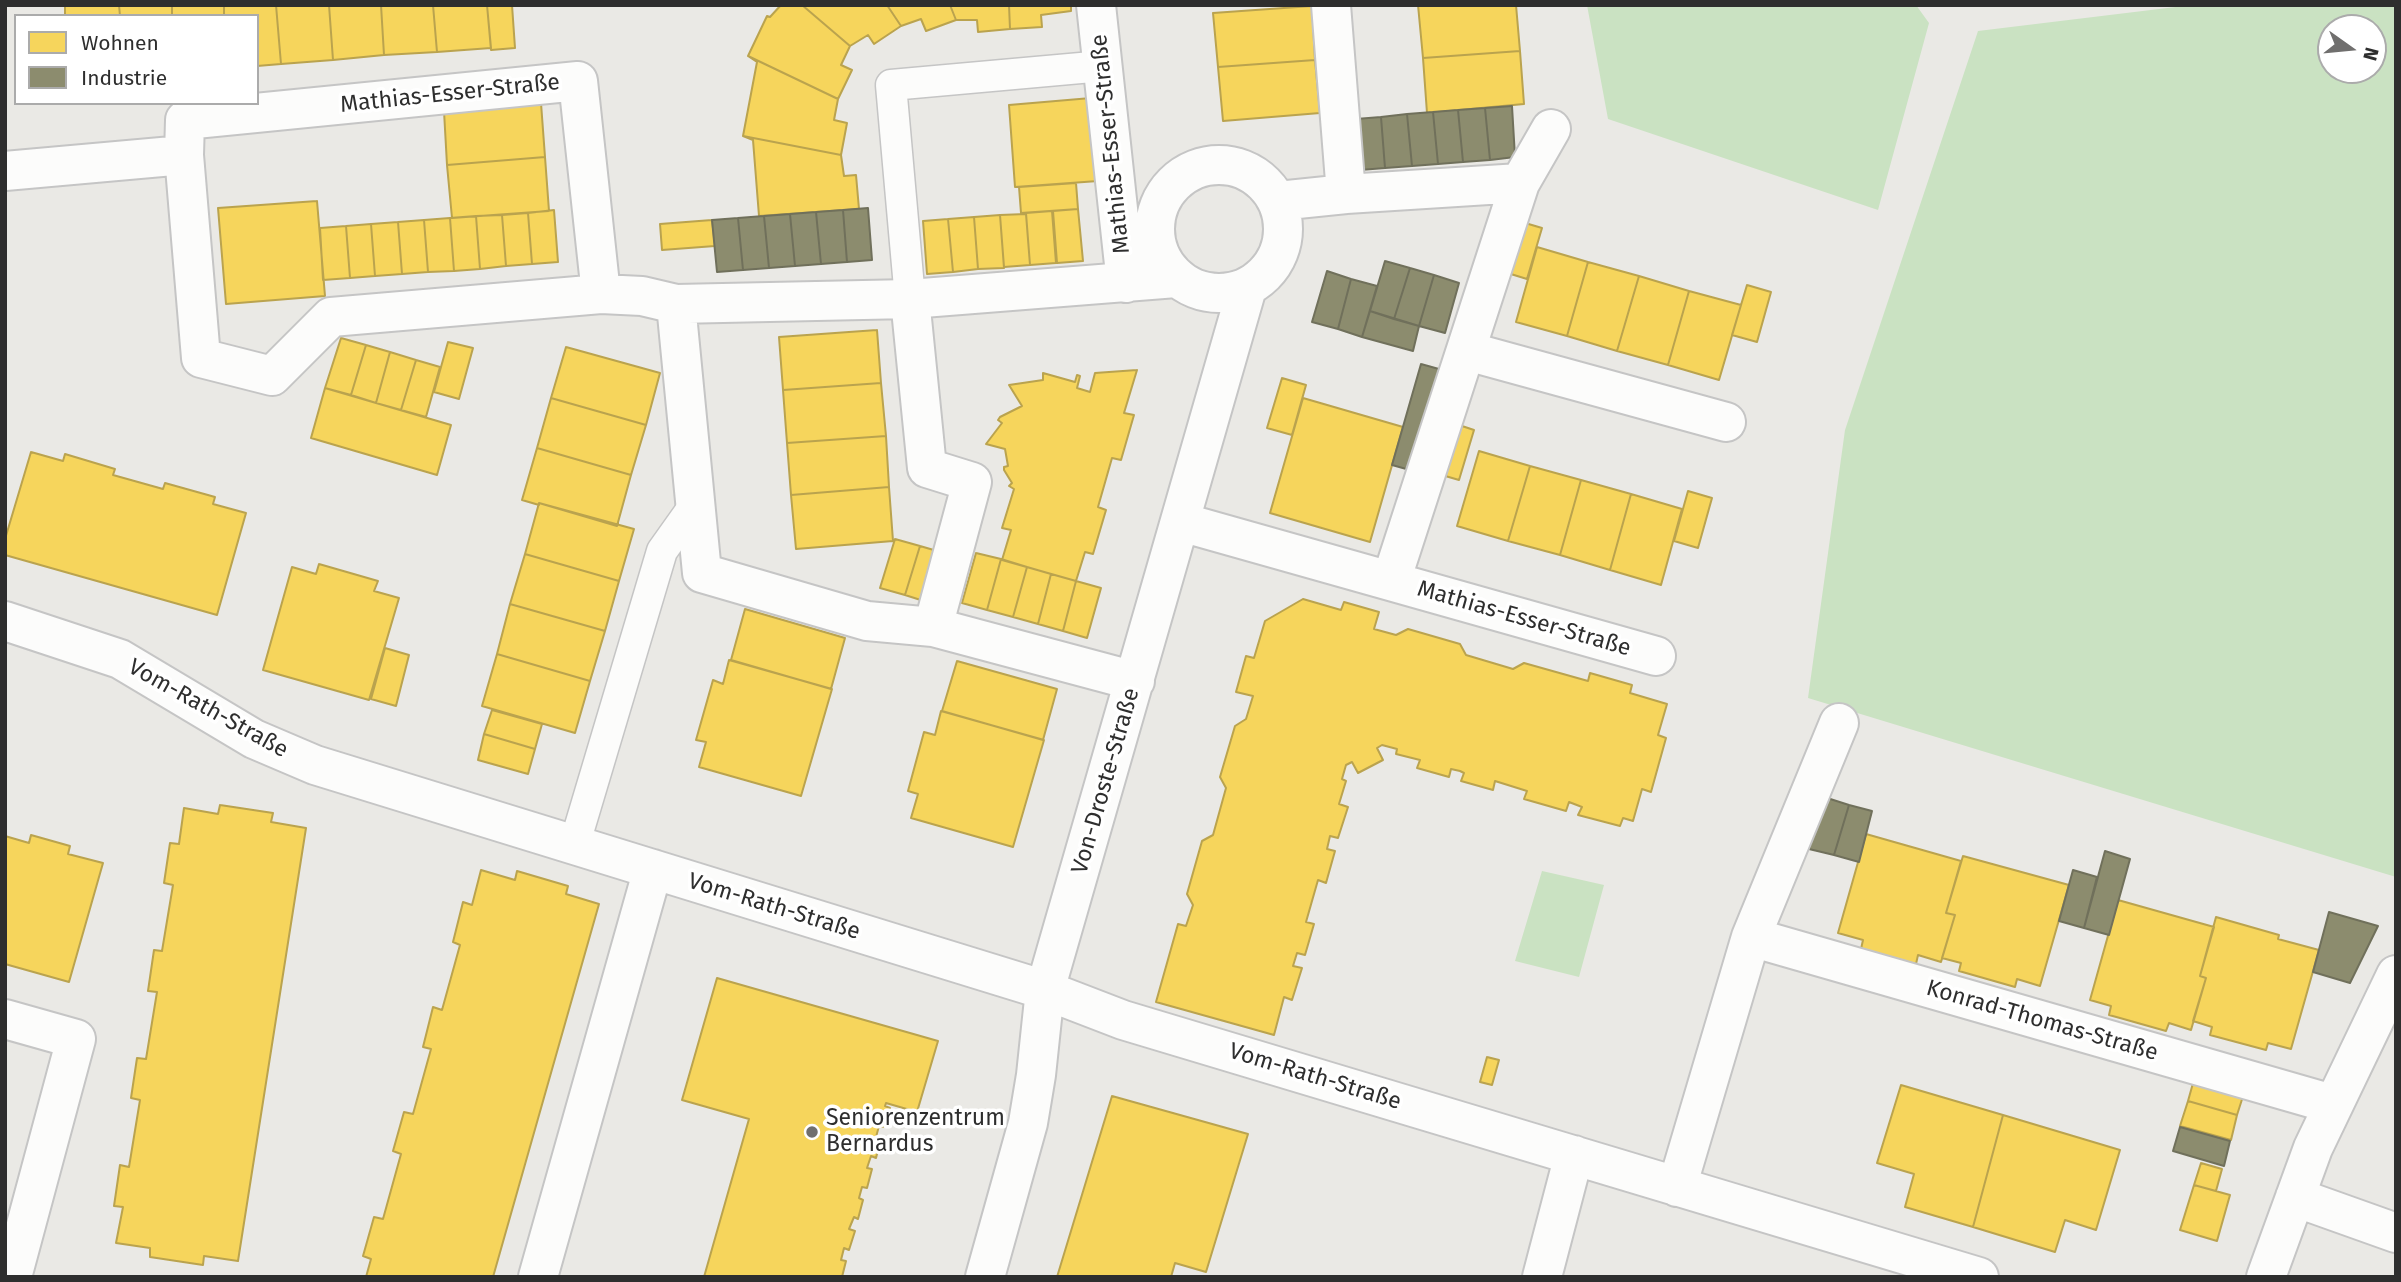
<!DOCTYPE html>
<meta charset="utf-8">
<style>
body{margin:0}
#map{position:relative;width:2401px;height:1282px;overflow:hidden;background:#eae9e5;font-family:"Fira Sans",sans-serif}
canvas{display:block}
.frame{position:absolute;inset:0;border:7px solid #2e2e2e;pointer-events:none}
.legend{position:absolute;left:14px;top:14px;width:245px;height:91px;box-sizing:border-box;background:#fff;border:2px solid #ababab;margin:0;padding:9px 12px;list-style:none;font-size:21px;color:#2e2e2e}
.legend li{display:flex;align-items:center;gap:14px;height:35px}
.legend b{width:35px;border:2px solid #ababab}
.north{position:absolute;left:2317px;top:14px;width:70px;height:70px;box-sizing:border-box;background:#fff;border:2px solid #ababab;border-radius:50%;rotate:105deg;font-size:19px;font-weight:700;line-height:28px;text-align:center;color:#2e2e2e}
.north::after{content:'';display:block;margin:auto;width:24px;height:32px;background:#706f6e;clip-path:polygon(50% 0,100% 100%,50% 72%,0 100%)}
</style>
<div id="map">
<canvas width="2401" height="1282"></canvas>
<div class="frame"></div>
<ul class="legend">
<li><b style="height:19px;background:#f6d55c"></b>Wohnen</li>
<li><b style="height:19px;background:#8c8c6e"></b>Industrie</li>
</ul>
<div class="north">N</div>
</div>
<script>
const context = document.querySelector('canvas').getContext('2d');
context.lineJoin = 'round';
function paint(path, color) { context.fillStyle = color; context.fill(path, 'evenodd'); }
const toPath = rows => new Path2D(rows.map(r => 'M' + r).join(''));
function trace(path, color, width, dash) { context.strokeStyle = color; context.lineWidth = width; context.lineCap = dash ? 'butt' : 'round'; context.setLineDash(dash || []); context.stroke(path); }
function drawText(font, color, halo, rows, align = 'center') {
  context.font = font + ' "Fira Sans",sans-serif'; context.lineWidth = 7; context.setLineDash([]); context.textBaseline = 'middle'; context.strokeStyle = halo; context.fillStyle = color; for (const [text, x, y, turn = 0] of rows) {
    context.save(); context.translate(x, y); context.rotate((+turn || 0) * Math.PI / 180); context.textAlign = isNaN(turn) ? turn : align; if (halo) context.strokeText(text, 0, 0); context.fillText(text, 0, 0); context.restore();
  }
}
const green = toPath([
 [1587,5,1916,5,1929,23,1878,210,1608,119],
 [2192,5,2396,5,2396,877,1808,698,1845,430,1978,31],
 [2331,28,2373,28,2373,70,2331,70],
 [1542,871,1604,885,1579,977,1515,961]
]);
const homes = toPath([
 [65,5,119,5,120,16,65,16,65,5],
 [119,5,172,5,172,16,120,16,119,5],
 [172,5,224,5,224,16,172,16,172,5],
 [224,5,276,5,281,64,257,66,257,16,224,16,224,5],
 [276,5,329,5,333,60,281,64,276,5],
 [329,5,381,5,384,55,333,60,329,5],
 [381,5,433,5,437,52,384,55,381,5],
 [433,5,487,5,491,48,437,52,433,5],
 [487,5,512,5,515,48,491,50,487,5],
 [781,5,802,5,850,46,841,65,852,70,838,99,748,56,767,16,770,17,781,5],
 [802,5,887,5,901,26,874,44,868,35,850,46,802,5],
 [887,5,950,5,956,20,926,31,921,19,901,26,887,5],
 [950,5,1009,5,1010,29,978,32,977,20,956,20,950,5],
 [1009,5,1071,5,1071,11,1041,15,1042,27,1010,29,1009,5],
 [1418,5,1516,5,1520,51,1423,58,1418,5],
 [1312,6,1315,60,1218,67,1213,13,1312,6],
 [1520,51,1524,104,1427,113,1423,58,1520,51],
 [748,56,838,99,834,120,847,123,841,155,743,136,757,62,748,56],
 [1315,60,1320,113,1223,121,1218,67,1315,60],
 [1091,98,1098,181,1015,187,1009,105,1091,98],
 [541,103,545,157,447,165,444,111,541,103],
 [743,136,841,155,844,176,856,175,859,209,759,216,753,140,743,136],
 [545,157,549,211,452,218,447,165,545,157],
 [1076,183,1078,209,1021,213,1019,187,1076,183],
 [317,201,325,296,226,304,218,208,317,201],
 [1078,209,1083,261,1057,263,1053,211,1078,209],
 [554,210,558,262,532,264,528,213,554,210],
 [1052,211,1056,263,1030,265,1026,213,1052,211],
 [528,213,532,264,506,266,502,215,528,213],
 [1026,214,1030,265,1004,267,1000,215,1026,214],
 [502,215,506,266,480,269,476,216,502,215],
 [1000,215,1004,268,978,269,974,217,1000,215],
 [476,216,480,269,454,271,450,218,476,216],
 [974,217,978,269,953,272,948,219,974,217],
 [450,218,454,271,428,272,424,220,450,218],
 [948,219,953,272,927,274,923,221,948,219],
 [424,220,428,272,402,274,398,222,424,220],
 [712,220,715,246,662,250,660,224,712,220],
 [1515,220,1542,228,1527,279,1501,271,1515,220],
 [398,222,402,274,375,276,371,224,398,222],
 [371,224,375,276,350,278,346,226,371,224],
 [346,226,350,278,323,280,320,228,346,226],
 [1537,247,1588,262,1567,336,1516,322,1537,247],
 [1588,262,1639,276,1617,351,1567,336,1588,262],
 [1639,276,1689,291,1668,365,1617,351,1639,276],
 [1747,285,1771,292,1757,342,1732,335,1747,285],
 [1689,291,1741,305,1719,380,1668,365,1689,291],
 [877,330,881,383,783,390,779,337,877,330],
 [341,338,366,345,351,395,325,388,341,338],
 [448,342,473,348,459,399,434,392,448,342],
 [366,345,390,352,376,403,351,395,366,345],
 [566,347,660,373,646,425,551,398,566,347],
 [390,352,416,360,401,410,376,403,390,352],
 [416,360,440,367,426,417,401,410,416,360],
 [1137,370,1124,413,1134,415,1121,460,1112,458,1098,507,1106,510,1093,554,1085,552,1076,581,1002,560,1011,530,1002,528,1014,489,1009,486,1012,483,1004,470,1004,467,1008,466,1005,449,986,444,1002,423,998,420,1000,417,1022,406,1009,385,1043,380,1043,373,1075,382,1077,375,1080,376,1077,388,1090,392,1095,373,1137,370],
 [1282,378,1306,385,1292,435,1267,428,1282,378],
 [881,383,886,436,787,443,783,390,881,383],
 [325,388,451,425,437,475,311,438,325,388],
 [551,398,646,425,631,475,537,448,551,398],
 [1303,398,1403,427,1370,542,1270,513,1303,398],
 [1450,422,1474,430,1459,480,1435,473,1450,422],
 [886,436,889,487,791,495,787,443,886,436],
 [537,448,631,475,617,526,539,503,539,505,522,500,537,448],
 [1479,451,1530,466,1508,541,1457,526,1479,451],
 [31,452,63,461,65,454,115,469,113,475,163,489,165,483,215,497,213,504,246,513,217,615,5,555,5,539,31,452],
 [1530,466,1581,480,1560,555,1508,541,1530,466],
 [1581,480,1631,494,1610,570,1560,555,1581,480],
 [889,487,893,541,796,549,791,495,889,487],
 [1688,491,1712,498,1698,548,1674,541,1688,491],
 [1631,494,1682,509,1661,585,1610,570,1631,494],
 [539,503,634,529,619,581,525,554,539,503],
 [895,539,920,546,905,595,880,588,895,539],
 [920,546,944,553,930,603,905,595,920,546],
 [976,553,1001,559,987,610,962,603,976,553],
 [525,554,619,581,605,631,510,604,525,554],
 [1001,559,1027,567,1013,617,987,610,1001,559],
 [319,564,378,581,374,591,399,598,369,700,263,670,292,567,316,574,319,564],
 [1027,567,1051,574,1038,624,1013,617,1027,567],
 [1051,574,1076,581,1063,631,1038,624,1051,574],
 [1076,581,1101,588,1087,638,1063,631,1076,581],
 [1303,599,1341,610,1344,602,1379,612,1374,629,1396,635,1408,629,1460,644,1466,655,1513,669,1524,663,1588,681,1590,673,1632,685,1630,693,1667,704,1658,735,1666,738,1651,792,1642,789,1633,821,1623,818,1620,826,1578,815,1582,807,1569,802,1566,811,1524,799,1527,791,1495,781,1493,790,1461,781,1464,773,1460,771,1451,769,1449,777,1417,768,1420,760,1396,754,1397,749,1382,745,1377,748,1383,760,1358,773,1352,762,1346,765,1342,779,1346,781,1339,804,1348,807,1338,838,1330,836,1327,849,1335,851,1326,883,1318,880,1306,922,1314,924,1305,955,1297,953,1293,966,1302,968,1292,1000,1284,997,1274,1035,1156,1002,1178,924,1186,926,1193,905,1187,894,1202,841,1213,835,1226,788,1220,777,1235,726,1246,719,1253,696,1236,692,1246,656,1254,658,1265,621,1303,599],
 [510,604,605,631,590,681,497,654,510,604],
 [745,609,845,638,831,689,731,660,745,609],
 [385,648,409,655,396,706,371,699,385,648],
 [497,654,590,681,575,733,482,706,497,654],
 [729,660,832,689,801,796,699,767,706,742,696,740,713,680,723,684,729,660],
 [957,661,1057,689,1043,740,942,711,957,661],
 [492,710,542,724,535,749,484,734,492,710],
 [941,711,1044,740,1013,847,911,818,918,794,908,791,924,732,935,735,941,711],
 [484,734,535,749,528,774,478,760,484,734],
 [220,805,273,813,271,822,306,828,238,1261,204,1256,203,1265,150,1257,150,1248,116,1243,123,1207,114,1206,120,1165,129,1167,140,1100,131,1098,137,1058,146,1059,157,992,148,991,154,950,162,951,173,885,164,883,170,843,179,844,184,808,218,814,220,805],
 [1866,834,1961,861,1946,913,1955,915,1941,962,1918,955,1916,964,1904,961,1861,949,1863,940,1838,933,1866,834],
 [31,835,70,846,68,854,103,863,69,982,5,964,5,836,29,843,31,835],
 [1963,856,2069,885,2040,986,2017,979,2015,987,1959,971,1961,963,1942,958,1955,915,1946,913,1963,856],
 [481,870,515,880,517,871,568,886,566,894,599,904,493,1277,366,1277,371,1259,363,1256,374,1217,383,1219,401,1154,393,1151,404,1112,413,1114,431,1049,423,1047,433,1007,442,1010,460,945,453,942,463,902,472,905,481,870],
 [2118,900,2214,927,2200,976,2206,978,2191,1030,2169,1023,2166,1031,2120,1018,2109,1015,2111,1006,2090,1000,2118,900],
 [2216,917,2279,935,2278,939,2319,950,2291,1049,2268,1043,2266,1050,2210,1035,2212,1027,2193,1021,2206,978,2200,976,2216,917],
 [717,978,938,1041,917,1112,886,1103,885,1106,890,1108,885,1127,879,1126,876,1137,881,1138,876,1158,871,1156,867,1168,872,1169,867,1188,862,1187,859,1198,863,1200,858,1219,854,1217,849,1229,855,1231,849,1250,844,1248,841,1260,846,1261,842,1277,704,1277,749,1119,682,1100,717,978],
 [1487,1057,1499,1060,1492,1085,1480,1082,1487,1057],
 [2195,1076,2245,1090,2237,1115,2188,1101,2195,1076],
 [1901,1085,2003,1115,1973,1227,1905,1207,1914,1174,1877,1163,1901,1085],
 [1112,1096,1248,1134,1206,1272,1175,1263,1171,1277,1057,1277,1112,1096],
 [2188,1101,2237,1115,2231,1140,2180,1126,2188,1101],
 [2003,1115,2120,1150,2096,1230,2065,1220,2055,1252,1973,1227,2003,1115],
 [2201,1163,2222,1169,2216,1191,2194,1185,2201,1163],
 [2194,1185,2230,1195,2217,1241,2180,1230,2194,1185]
]);
const industry = toPath([
 [1512,106,1515,157,1490,160,1485,108,1512,106],
 [1485,108,1490,160,1463,162,1458,110,1485,108],
 [1458,110,1463,162,1438,164,1433,112,1458,110],
 [1433,112,1438,164,1412,166,1407,114,1433,112],
 [1407,114,1412,166,1385,168,1381,117,1407,114],
 [1381,117,1385,168,1360,170,1356,119,1381,117],
 [868,208,872,260,847,262,843,210,868,208],
 [843,210,847,262,821,264,816,212,843,210],
 [816,212,821,264,795,266,790,214,816,212],
 [790,214,795,266,769,268,764,216,790,214],
 [764,216,769,268,743,270,738,218,764,216],
 [738,218,743,270,717,272,712,220,738,218],
 [1385,261,1410,268,1394,319,1370,311,1385,261],
 [1410,268,1434,275,1419,326,1394,319,1410,268],
 [1327,271,1351,279,1338,329,1312,322,1327,271],
 [1434,275,1459,283,1445,333,1419,326,1434,275],
 [1351,279,1377,286,1362,337,1338,329,1351,279],
 [1370,311,1419,326,1413,351,1362,337,1370,311],
 [1421,364,1446,371,1417,472,1392,465,1421,364],
 [1824,797,1849,805,1834,855,1809,849,1824,797],
 [1849,805,1872,811,1859,862,1834,855,1849,805],
 [2105,851,2130,859,2109,935,2084,928,2105,851],
 [2073,870,2097,877,2084,928,2059,921,2073,870],
 [2329,912,2378,926,2350,983,2313,972,2329,912],
 [2180,1127,2230,1141,2224,1166,2173,1151,2180,1127]
]);
const lane = toPath([
 [910,299,891,85,1103,66],
 [574,846,662,551,694,506]
]);
const street = toPath([
 [1096,5,1126,283],
 [1331,5,1346,194],
 '1155 229a64 64 0 1 1 128 0a64 64 0 1 1-128 0Z',
 [5,171,184,155],
 [1278,201,1346,194,1520,183],
 [601,294,578,81,185,120,184,155,201,358,272,376,331,317,601,294,642,296,676,304,910,299,1176,278],
 [910,299,927,468,972,482,933,627],
 [676,304,702,573,867,621,933,627,1135,681],
 [1467,351,1726,422],
 [1181,522,1656,656],
 [1391,581,1520,183,1551,129],
 [5,621,120,659,254,739,315,765,1045,990,1123,1020,1979,1277],
 [1751,937,2332,1104],
 [5,1019,76,1039,12,1277],
 [1677,1187,1751,937,1839,723],
 [2295,1197,2396,1233],
 [538,1277,653,869],
 [985,1277,1028,1123,1036,1075,1045,990,1247,288],
 [1542,1277,1574,1155],
 [2266,1277,2313,1148,2396,975]
]);
const markers = [
 [812,1132,7,"#706f6e"]
];
const streetNames = [
 ["Mathias-Esser-Straße",450,94,-6],
 ["Mathias-Esser-Straße",1111,144,-96],
 ["Mathias-Esser-Straße",1524,619,16],
 ["Vom-Rath-Straße",208,709,29],
 ["Von-Droste-Straße",1106,781,-74],
 ["Vom-Rath-Straße",774,907,17],
 ["Konrad-Thomas-Straße",2042,1021,16],
 ["Vom-Rath-Straße",1315,1077,17]
];
const poiNames = [
 ["Seniorenzentrum",826,1119],
 ["Bernardus",826,1145]
];
paint(green, '#cae2c2');
paint(homes, '#f6d55c');
trace(homes, '#baa34e', 2);
paint(industry, '#8c8c6e');
trace(industry, '#70705b', 2);
trace(lane, '#c5c5c5', 33);
trace(street, '#c5c5c5', 42);
trace(lane, '#fcfcfb', 30);
trace(street, '#fcfcfb', 38);
for (const [x, y, r, color] of markers) { const dot = new Path2D(); dot.arc(x, y, r, 0, 2 * Math.PI); context.fillStyle = color; context.fill(dot); trace(dot, '#fff', 2.5); }
drawText('23px', '#2e2e2e', '#fff', streetNames);
drawText('23px', '#2e2e2e', '#fff', poiNames, 'left');
</script>
